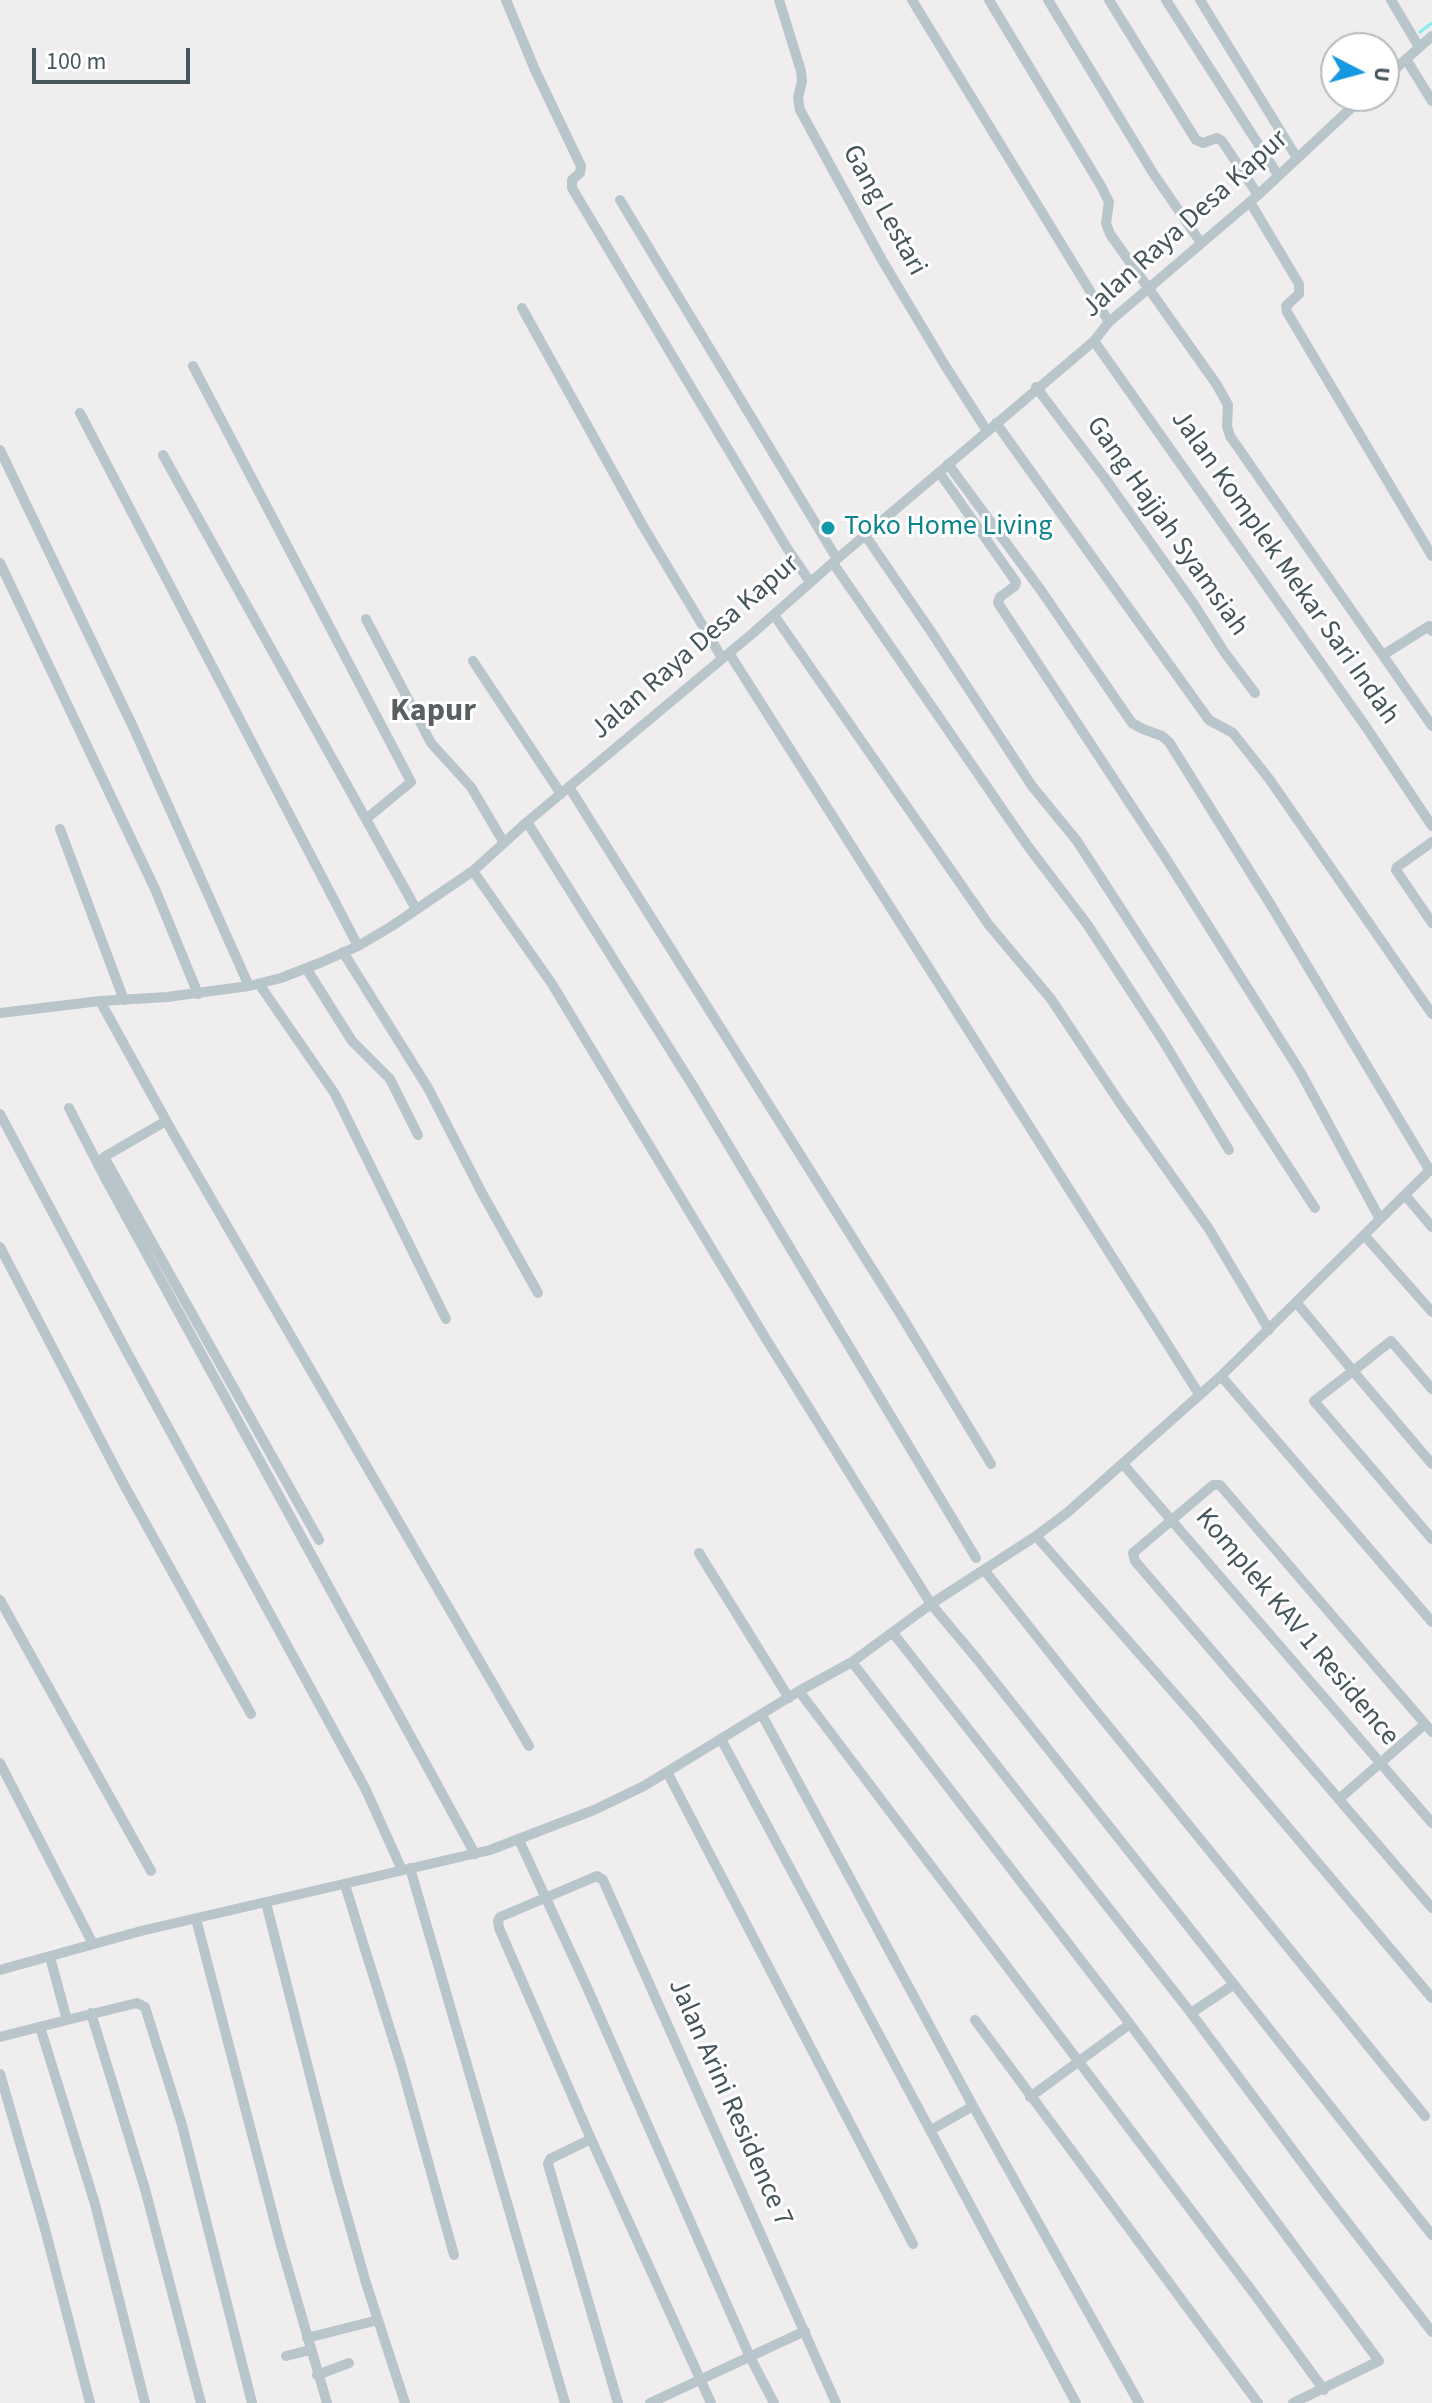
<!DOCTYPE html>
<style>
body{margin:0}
#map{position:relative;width:1432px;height:2403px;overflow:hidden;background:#f0edee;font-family:"Source Sans 3",sans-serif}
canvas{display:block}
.north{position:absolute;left:1320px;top:32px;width:80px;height:80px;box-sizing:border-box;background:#fff;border:2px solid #b5bbbd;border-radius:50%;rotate:96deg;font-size:22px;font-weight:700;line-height:32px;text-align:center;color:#45555b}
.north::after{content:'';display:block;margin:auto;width:28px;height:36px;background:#1698e1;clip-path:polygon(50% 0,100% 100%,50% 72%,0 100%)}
.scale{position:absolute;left:32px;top:48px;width:158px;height:36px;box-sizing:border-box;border:4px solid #45555b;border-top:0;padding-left:10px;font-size:24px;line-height:28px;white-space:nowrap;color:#45555b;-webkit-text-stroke:6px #fff;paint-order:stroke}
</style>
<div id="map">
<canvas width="1432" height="2403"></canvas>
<div class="north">U</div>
<div class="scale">100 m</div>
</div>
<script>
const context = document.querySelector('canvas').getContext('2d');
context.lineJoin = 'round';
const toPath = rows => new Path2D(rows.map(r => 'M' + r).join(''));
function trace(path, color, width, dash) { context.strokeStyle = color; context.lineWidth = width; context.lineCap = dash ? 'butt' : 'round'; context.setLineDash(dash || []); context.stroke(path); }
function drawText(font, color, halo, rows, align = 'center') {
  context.font = font + ' "Source Sans 3",sans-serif'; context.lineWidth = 6; context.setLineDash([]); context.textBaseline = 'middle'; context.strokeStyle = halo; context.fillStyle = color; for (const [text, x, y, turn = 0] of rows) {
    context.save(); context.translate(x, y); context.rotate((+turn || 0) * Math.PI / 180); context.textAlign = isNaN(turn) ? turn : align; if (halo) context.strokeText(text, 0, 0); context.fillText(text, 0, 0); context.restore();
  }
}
const stream = toPath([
 [1420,32,1432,23]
]);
const minor = toPath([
 [506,0,535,70,581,166,580,173,572,180,572,188,787,548,810,582],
 [779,0,801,71,802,81,798,98,800,110,882,260,946,367,987,431],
 [912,0,1109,322],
 [989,0,1101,186,1109,202,1106,223,1110,234,1217,385,1228,405,1227,426,1230,436,1432,726],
 [1048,0,1153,173,1201,243],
 [1109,0,1196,140,1203,143,1217,138,1222,141,1258,195],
 [1166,0,1278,175],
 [1200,0,1297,158],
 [1391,0,1419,47],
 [1406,59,1432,101],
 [1384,79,1432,36],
 [620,200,837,559],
 [1250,202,1299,284,1299,294,1286,306,1287,312,1432,556],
 [522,308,643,526,722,658],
 [1094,341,1366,727,1432,826],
 [193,366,411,782,366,819],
 [1036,387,1104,477,1193,603,1225,653,1255,693],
 [80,413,358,946],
 [996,423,1209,720,1233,733,1270,780,1432,1014],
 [0,450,134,729,249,986],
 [163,455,416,909],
 [948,464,1040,589,1132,723,1143,729,1162,736,1169,742,1272,907,1430,1171],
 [939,472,1016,582,1015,586,1000,597,998,603,1165,857,1301,1073,1380,1219],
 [865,535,930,630,1032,786,1077,841,1315,1208],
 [0,563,155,889,198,994],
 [833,563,1027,845,1087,924,1162,1039,1229,1150],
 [774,615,989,925,1051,999,1120,1103,1209,1229,1269,1330],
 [366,619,431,743,471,787,504,843],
 [729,653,1199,1394],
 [1383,655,1429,626,1432,631],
 [473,661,561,794],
 [569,787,901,1315,991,1464],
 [527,822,693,1086,976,1558],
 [60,829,124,1000],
 [1432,842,1397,867,1396,870,1432,923],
 [473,871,552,984,766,1339,931,1604,977,1659,1432,2235],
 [343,952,428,1088,482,1193,538,1293],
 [306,968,352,1041,390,1079,418,1135],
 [259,984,335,1094,446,1319],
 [100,1001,173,1133,529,1746],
 [0,1013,100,1001,167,997,249,986,281,978,322,962,358,946,392,926,473,871,527,822,753,633,837,559,1094,341,1109,322,1258,195,1364,96],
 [69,1108,104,1176,475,1854],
 [0,1114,127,1352,365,1788,402,1870],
 [166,1121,104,1157,319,1540],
 [1405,1195,1432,1227],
 [1365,1236,1432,1312],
 [0,1247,123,1483,251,1714],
 [1296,1302,1353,1371,1391,1341,1432,1389],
 [1221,1376,1432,1622],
 [1123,1464,1432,1823],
 [1432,1464,1353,1371,1314,1401,1432,1539],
 [1036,1536,1195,1717,1432,1998],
 [699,1553,789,1698],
 [985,1571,1088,1701,1425,2116],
 [0,1600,151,1871],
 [893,1633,1191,2013,1324,2192,1432,2332],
 [852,1662,1130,2024,1379,2361,1293,2403],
 [799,1691,1258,2299,1324,2390],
 [762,1715,973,2106,1139,2403],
 [1432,1732,1220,1485,1213,1485,1133,1553,1135,1561,1432,1908],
 [721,1739,1076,2403],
 [0,1763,93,1944],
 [667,1772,913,2244],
 [1339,1799,1425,1724],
 [519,1840,586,1985,750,2357,774,2403],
 [410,1868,565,2403],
 [345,1885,402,2068,454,2255],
 [266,1903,336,2177,366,2283,405,2403],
 [196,1919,280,2242,327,2403],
 [0,1970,141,1931,490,1850,594,1810,644,1786,799,1691,852,1662,931,1604,1036,1536,1068,1512,1221,1376,1432,1168],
 [91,2013,145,2189,201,2403],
 [1191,2013,1233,1985],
 [67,2020,137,2003,145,2007,182,2125,252,2403],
 [975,2020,1258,2403],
 [40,2027,95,2204,145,2403],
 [0,2037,67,2020,50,1957],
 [0,2074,45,2229,90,2403],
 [1030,2097,1130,2024],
 [931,2130,973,2106],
 [591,2139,550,2159,548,2164,618,2403],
 [307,2338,378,2320],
 [286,2356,310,2350],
 [317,2375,349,2363],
 [650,2403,805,2331],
 [711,2403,591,2139,499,1928,498,1921,500,1917,597,1876,603,1880,836,2403]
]);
const markers = [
 [828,528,8,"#0f9aa8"]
];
const streetNames = [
 ["Gang Lestari",883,211,61],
 ["Jalan Raya Desa Kapur",1186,225,-42],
 ["Gang Hajjah Syamsiah",1166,527,55],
 ["Jalan Komplek Mekar Sari Indah",1284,568,55],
 ["Jalan Raya Desa Kapur",696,648,-41],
 ["Komplek KAV 1 Residence",1296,1628,50],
 ["Jalan Arini Residence 7",729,2103,66]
];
const cultureNames = [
 ["Toko Home Living",844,528]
];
const quarterNames = [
 ["Kapur",433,713]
];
trace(stream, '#86eced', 3);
trace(minor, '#b8c5cb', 10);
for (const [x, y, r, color] of markers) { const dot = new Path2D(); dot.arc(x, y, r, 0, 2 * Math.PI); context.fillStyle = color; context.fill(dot); trace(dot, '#fff', 3); }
drawText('28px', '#45555b', '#fff', streetNames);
drawText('28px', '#0d838f', '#fff', cultureNames, 'left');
drawText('bold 32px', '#5a5f62', '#fff', quarterNames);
</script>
